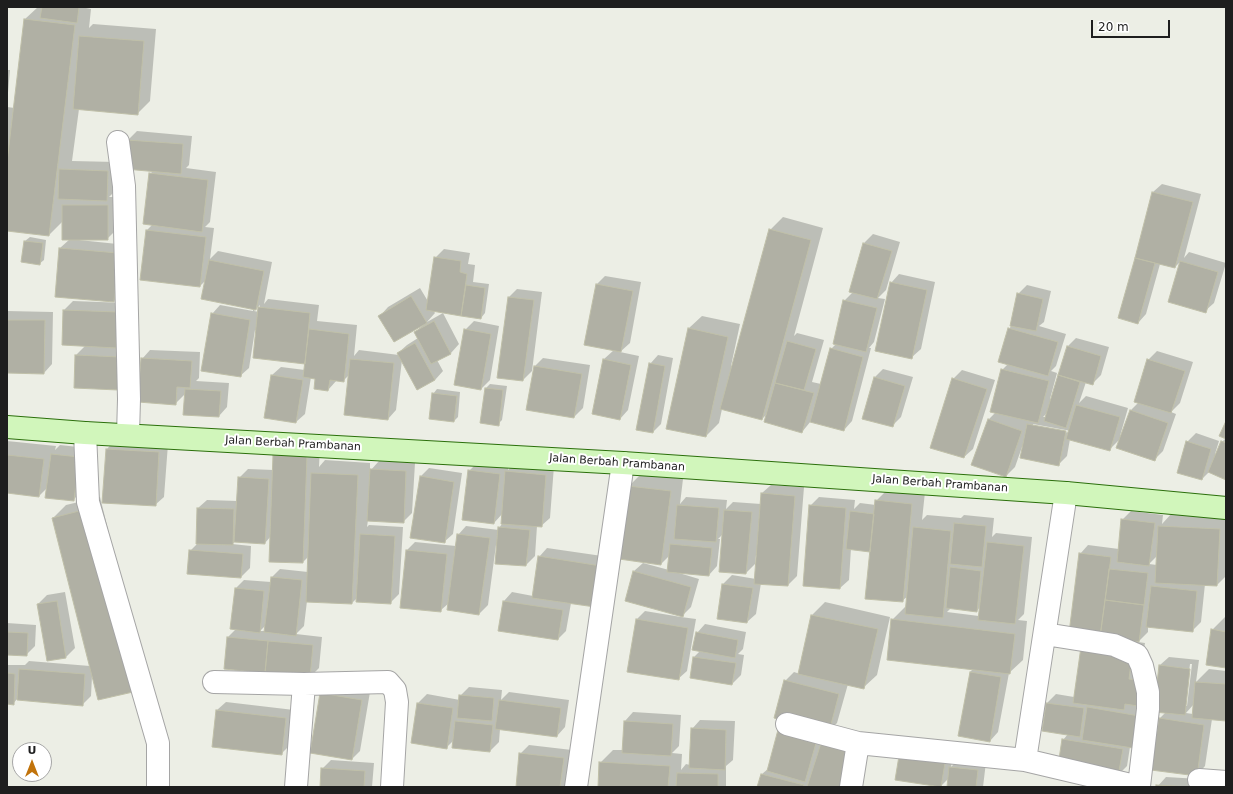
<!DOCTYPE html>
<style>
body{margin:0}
#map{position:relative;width:1233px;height:794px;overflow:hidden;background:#eceee5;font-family:"DejaVu Sans",sans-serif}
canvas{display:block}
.frame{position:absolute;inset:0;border:8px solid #1e1e1e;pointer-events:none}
.north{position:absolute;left:12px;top:742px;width:40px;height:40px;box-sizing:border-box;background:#fff;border:1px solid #a5a5a5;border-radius:50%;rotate:0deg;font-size:11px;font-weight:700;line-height:16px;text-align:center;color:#1e1e1e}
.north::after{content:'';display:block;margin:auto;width:14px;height:18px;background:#c1730b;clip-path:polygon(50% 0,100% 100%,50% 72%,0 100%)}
.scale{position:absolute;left:1091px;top:20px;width:79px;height:18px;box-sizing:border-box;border:2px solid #1e1e1e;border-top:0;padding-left:5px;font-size:12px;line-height:14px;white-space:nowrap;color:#1e1e1e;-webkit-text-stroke:3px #fff;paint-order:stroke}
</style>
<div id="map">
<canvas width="1233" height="794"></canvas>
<div class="frame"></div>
<div class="north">U</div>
<div class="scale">20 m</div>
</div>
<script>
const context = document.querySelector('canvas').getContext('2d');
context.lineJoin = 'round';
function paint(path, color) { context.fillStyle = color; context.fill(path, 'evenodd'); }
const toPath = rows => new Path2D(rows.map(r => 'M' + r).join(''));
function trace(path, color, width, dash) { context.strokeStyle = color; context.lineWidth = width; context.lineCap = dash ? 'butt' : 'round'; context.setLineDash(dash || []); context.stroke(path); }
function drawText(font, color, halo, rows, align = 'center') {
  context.font = font + ' "DejaVu Sans",sans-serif'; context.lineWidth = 4; context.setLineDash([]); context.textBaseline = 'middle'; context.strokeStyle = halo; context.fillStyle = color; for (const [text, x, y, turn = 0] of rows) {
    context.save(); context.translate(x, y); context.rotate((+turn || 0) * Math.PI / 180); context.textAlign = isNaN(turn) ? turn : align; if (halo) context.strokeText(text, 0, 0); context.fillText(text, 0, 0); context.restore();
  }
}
const shadow = toPath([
 [38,7,86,7,86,8,91,9,89,28,93,24,156,29,150,101,137,114,79,109,72,161,116,162,115,191,109,197,116,197,116,230,107,239,79,239,79,240,127,245,122,292,114,301,60,248,70,239,63,221,49,235,7,230,7,107,15,108,25,19],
 [7,70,10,70,7,104],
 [137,131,192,136,189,165,186,168,216,172,210,222,205,227,214,228,210,259,218,251,272,262,264,304,268,299,319,305,317,321,357,325,354,356,359,350,399,355,398,353,407,345,418,338,415,332,423,325,380,316,388,307,420,288,429,303,435,258,444,249,470,253,468,264,475,265,473,282,489,284,485,313,481,318,433,310,435,313,427,322,443,313,459,344,451,353,437,360,443,371,435,380,402,360,396,410,388,419,349,375,343,381,337,380,328,390,316,378,311,377,305,414,296,422,272,375,281,367,305,370,306,363,255,330,249,368,240,376,212,314,220,305,253,311,253,309,206,280,200,286,147,230,153,224,150,174,153,171,128,140],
 [260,305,259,312,254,311],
 [1162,184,1201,194,1184,258,1189,252,1226,263,1214,303,1205,311,1181,261,1175,267,1160,264,1146,314,1138,323,1120,318,1153,192],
 [783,217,823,228,794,336,797,333,824,340,812,382,821,384,831,349,836,344,844,301,853,292,851,291,864,243,873,234,900,242,886,290,878,298,885,299,874,342,869,348,871,348,852,421,844,430,811,421,802,432,768,413,762,419,722,409,719,423,706,436,689,328,702,316,740,324,731,366,733,367,770,230],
 [30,237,46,240,44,260,39,264,25,241],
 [899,274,935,282,921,349,912,357,891,283],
 [605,276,641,282,630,343,620,352,639,356,628,410,620,419,604,359,614,350,597,284],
 [1027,285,1051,291,1044,322,1039,326,1066,334,1056,366,1051,371,1057,373,1050,399,1052,399,1068,346,1076,338,1109,347,1101,375,1092,384,1086,382,1079,403,1086,396,1128,408,1120,436,1121,437,1131,410,1139,402,1148,360,1157,351,1193,362,1180,403,1171,412,1176,414,1163,451,1154,460,1120,439,1109,450,1070,439,1067,456,1058,465,1022,447,1015,467,1006,476,973,464,989,419,996,412,1002,370,1008,364,1009,329,1012,325,1018,294],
 [1048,412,1046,417,1043,417],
 [1033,424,1071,431,1070,433,1033,426],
 [517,289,542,292,532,371,523,380,509,297],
 [73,301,126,303,124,338,114,348,128,348,127,380,76,355,86,345,63,344,64,310],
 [7,311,53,312,52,364,44,373,7,372],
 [474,321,499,326,490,380,481,389,465,330],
 [150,350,200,352,199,378,196,381,229,383,227,407,219,416,186,393,176,403,142,359],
 [658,355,673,358,661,424,653,432,650,364],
 [543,358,590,365,583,408,574,417,535,366],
 [883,369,913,377,901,417,892,426,875,377],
 [962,370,995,380,973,449,964,457,953,379],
 [490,384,507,386,502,420,498,424,486,388],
 [437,389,460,392,458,417,454,421,433,394],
 [1226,423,1226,479,1209,472,1202,479,1187,442,1196,433,1219,441,1215,454,1217,454,1222,442,1226,438],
 [115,440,168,444,164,497,155,505,107,449],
 [7,441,56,446,55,450,60,445,87,448,82,491,73,500,48,487,39,496,7,492],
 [287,443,320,444,319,467,325,460,370,463,370,471,379,461,415,463,412,513,403,522,368,520,367,527,369,525,403,527,399,594,390,603,357,598,352,603,307,601,304,626,296,634,322,637,319,668,310,677,228,637,236,629,236,588,244,580,271,582,272,577,280,569,308,572,309,556,303,562,271,536,265,543,236,541,232,544,251,546,250,568,241,577,190,551,197,544,198,508,207,500,238,501,239,478,248,469,274,470,274,456],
 [266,625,265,631,260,631],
 [478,462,508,465,508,470,515,463,554,466,550,518,541,526,537,526,535,556,526,565,496,545,488,605,479,614,449,603,441,610,406,551,415,542,456,546,458,535,466,526,499,530,499,528,502,524,503,513,494,523,469,471],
 [429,468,462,473,453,534,444,542,420,477],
 [641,474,683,479,680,504,686,497,727,500,726,509,733,502,761,504,762,493,771,485,804,487,797,576,788,585,761,583,756,614,747,622,718,618,723,584,732,575,756,579,757,555,756,555,755,564,746,573,723,534,718,539,720,539,717,566,709,575,680,572,679,573,699,579,691,607,681,617,696,619,687,671,678,679,637,619,645,611,681,617,681,615,634,571,643,563,669,570,670,555,661,564,629,486],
 [889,488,925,492,922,520,927,515,961,518,964,515,994,518,992,537,996,533,1032,537,1024,614,1018,620,1027,621,1023,660,1009,673,998,732,990,741,959,735,970,672,973,669,892,620,905,607,907,607,908,596,902,601,871,549,851,548,849,580,840,588,810,506,819,497,855,500,854,509,860,503,876,505,876,501],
 [980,607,979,616,947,612,951,608,977,611],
 [100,497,145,678,92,676,91,696,82,705,17,699,13,704,7,703,7,665,25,665,29,661,90,666,53,518,66,505],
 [1131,511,1163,515,1162,524,1172,513,1226,516,1226,576,1217,585,1205,584,1201,622,1192,631,1148,626,1148,632,1138,642,1145,643,1141,666,1154,668,1150,692,1153,708,1130,747,1127,766,1118,775,1063,740,1068,734,1043,731,1047,703,1056,694,1074,697,1082,648,1080,554,1088,545,1119,549,1122,520],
 [1157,556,1157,565,1149,564],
 [547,548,609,557,571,603,566,631,558,639,499,630,504,601,512,592,533,596,539,557],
 [65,592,75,648,66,657,48,660,38,604,47,595],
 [825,602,890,617,877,675,864,687,848,684,837,723,829,731,851,787,758,787,762,774,769,768,780,726,785,681,794,672,800,674,812,615],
 [1225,617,1226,617,1226,667,1212,630],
 [7,623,36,625,35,646,26,655,7,654],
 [705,624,746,632,743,649,738,654,744,655,741,675,732,684,691,677,694,657,700,651,697,633],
 [1169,657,1199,660,1196,682,1209,669,1226,671,1226,720,1212,719,1205,766,1197,775,1159,719,1166,712,1160,665],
 [1190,664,1192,664,1187,706,1185,706],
 [1194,704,1193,714,1186,713],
 [469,687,502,690,501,700,509,692,569,700,565,727,557,736,500,729,499,742,490,751,454,740,446,748,412,742,418,703,427,694,460,700,460,696],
 [370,692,360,751,352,759,321,693],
 [226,702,294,710,290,745,281,754,217,710],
 [633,712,681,715,679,746,672,753,682,754,681,770,686,764,690,765,692,729,700,720,735,721,733,760,726,766,726,787,599,787,600,763,613,750,623,750,625,721],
 [529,745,572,750,568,787,517,787,520,754],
 [954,748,951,767,959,759,986,762,983,787,948,787,949,778,941,786,896,779],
 [331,760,374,763,372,787,321,787,322,769],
 [1166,777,1216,780,1226,787,1157,787]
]);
const building = toPath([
 [42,7,79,7,77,23,40,18,42,7],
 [24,19,75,25,49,236,7,231,7,162,24,19],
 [79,36,144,41,138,115,73,109,79,36],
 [127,140,183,144,181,174,125,169,127,140],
 [59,169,108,171,107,201,58,199,59,169],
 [149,173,208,180,202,232,143,224,149,173],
 [1152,192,1193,202,1175,268,1135,258,1152,192],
 [62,205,108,205,108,240,62,240,62,205],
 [769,229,811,240,762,420,720,409,769,229],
 [146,230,206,237,200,287,140,280,146,230],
 [24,241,43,243,40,265,21,262,24,241],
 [863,243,892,251,877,299,849,292,863,243],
 [59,248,118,253,114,302,55,297,59,248],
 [434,257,461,261,460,272,467,274,461,316,426,310,434,257],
 [1135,258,1155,263,1138,324,1118,318,1135,258],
 [209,260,264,271,256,310,201,299,209,260],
 [1180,261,1218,272,1206,313,1168,302,1180,261],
 [890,282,927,290,912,359,875,351,890,282],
 [596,284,633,291,621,352,584,345,596,284],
 [466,285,485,288,481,319,461,316,466,285],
 [1017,293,1043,299,1036,331,1010,326,1017,293],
 [411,296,427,323,394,342,378,316,411,296],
 [508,297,534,300,523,381,497,378,508,297],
 [843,300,877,308,866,352,833,344,843,300],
 [258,307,310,313,305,364,253,358,258,307],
 [63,310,117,312,116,348,62,345,63,310],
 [211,313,250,320,241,377,201,371,211,313],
 [7,320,45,320,44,374,7,373,7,320],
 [434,321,451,354,431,364,414,332,434,321],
 [688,328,728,337,706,437,666,429,688,328],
 [1008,328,1058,342,1048,376,998,362,1008,328],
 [309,329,349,334,344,382,330,380,328,391,314,389,315,379,303,377,309,329],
 [464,329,491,334,481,390,454,385,464,329],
 [787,341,816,349,804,390,775,383,787,341],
 [415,343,435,380,417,390,397,353,415,343],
 [1067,346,1101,356,1093,385,1058,375,1067,346],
 [830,348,863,357,844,431,810,422,830,348],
 [75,355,120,357,118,390,74,388,75,355],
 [141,358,192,361,190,388,177,387,176,405,138,402,141,358],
 [350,359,394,363,388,420,344,415,350,359],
 [603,359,631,365,620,420,592,414,603,359],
 [1147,359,1185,371,1171,413,1134,402,1147,359],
 [649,363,665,366,653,433,636,430,649,363],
 [534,366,582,374,574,418,526,410,534,366],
 [1001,369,1049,381,1038,423,990,412,1001,369],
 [271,375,303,380,296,423,264,418,271,375],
 [1058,375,1080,382,1066,428,1044,421,1058,375],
 [874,377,905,386,893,427,862,419,874,377],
 [952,378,987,389,964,458,930,448,952,378],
 [775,383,814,393,802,433,764,422,775,383],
 [485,388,503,390,499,426,480,423,485,388],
 [185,389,221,391,219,417,183,415,185,389],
 [432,393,457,396,454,422,429,419,432,393],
 [1076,405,1120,417,1110,451,1066,439,1076,405],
 [1130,410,1168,423,1155,461,1116,448,1130,410],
 [988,419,1022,431,1006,477,971,465,988,419],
 [1226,421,1226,439,1219,436,1226,421],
 [1027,424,1066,431,1059,466,1020,458,1027,424],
 [1186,441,1211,449,1202,480,1177,473,1186,441],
 [1221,441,1226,443,1226,480,1208,472,1221,441],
 [106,449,159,452,156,506,102,503,106,449],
 [51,454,79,457,74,501,45,498,51,454],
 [7,455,44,459,39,497,7,493,7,455],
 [273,455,307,456,303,563,269,562,273,455],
 [370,469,406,471,404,523,367,521,370,469],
 [468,470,500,474,494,524,462,520,468,470],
 [505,471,546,475,542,527,501,524,505,471],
 [311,473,358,475,352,604,306,602,311,473],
 [420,476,454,482,445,543,410,538,420,476],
 [238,477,269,479,265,544,234,542,238,477],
 [628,486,671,491,661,565,619,559,628,486],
 [761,493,795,496,788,586,754,584,761,493],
 [875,500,912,504,903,602,865,599,875,500],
 [677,505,719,508,716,542,674,539,677,505],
 [809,505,846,508,840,589,803,586,809,505],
 [197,508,234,509,233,545,196,544,197,508],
 [87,509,133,692,98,700,52,518,87,509],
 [724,510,752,512,746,574,719,572,724,510],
 [850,511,874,514,870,552,846,549,850,511],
 [1121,519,1155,523,1149,566,1117,562,1121,519],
 [954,523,986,526,982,567,950,564,954,523],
 [1158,526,1220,529,1217,586,1155,583,1158,526],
 [498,527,530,530,526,566,495,564,498,527],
 [913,527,951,531,943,618,905,614,913,527],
 [360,534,395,536,391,604,356,602,360,534],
 [457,534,490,538,479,615,447,610,457,534],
 [987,542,1024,546,1015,624,978,620,987,542],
 [670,544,712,548,709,576,667,572,670,544],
 [189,550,243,554,241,578,187,574,189,550],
 [406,550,447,554,441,612,400,608,406,550],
 [1079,553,1111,557,1100,637,1069,633,1079,553],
 [538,556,601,566,595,607,532,598,538,556],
 [950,567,981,571,977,612,946,608,950,567],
 [1109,569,1148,573,1144,605,1105,600,1109,569],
 [633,571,691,587,683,617,625,601,633,571],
 [271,577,302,580,296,636,264,632,271,577],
 [722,584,753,588,747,623,717,619,722,584],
 [1151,586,1197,591,1193,632,1146,627,1151,586],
 [235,588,264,591,260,633,230,629,235,588],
 [1105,600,1144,605,1139,642,1100,637,1105,600],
 [57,601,66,658,47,661,37,604,57,601],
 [503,601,563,610,558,640,498,631,503,601],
 [811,615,878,629,864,689,798,674,811,615],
 [636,619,688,628,679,680,627,672,636,619],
 [891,619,1015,634,1010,674,887,660,891,619],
 [1211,629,1226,632,1226,668,1206,665,1211,629],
 [7,632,28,633,27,656,7,655,7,632],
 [696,632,738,640,735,658,692,650,696,632],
 [227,637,268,641,265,673,224,669,227,637],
 [268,641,313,645,310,678,265,673,268,641],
 [1081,647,1132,655,1129,679,1142,681,1138,706,1125,704,1124,710,1073,703,1081,647],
 [693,657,736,663,732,685,690,678,693,657],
 [1159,665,1190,669,1185,715,1154,712,1159,665],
 [19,669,85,674,83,706,17,700,19,669],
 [970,672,1001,677,990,742,958,736,970,672],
 [7,673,15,674,14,705,7,704,7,673],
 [784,680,839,694,829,732,774,718,784,680],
 [1195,682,1226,684,1226,721,1192,718,1195,682],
 [320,693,362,700,352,760,310,753,320,693],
 [459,695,494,698,492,721,457,718,459,695],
 [499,700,561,708,557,737,495,729,499,700],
 [417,703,453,708,447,749,411,743,417,703],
 [1046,703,1084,708,1080,737,1042,731,1046,703],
 [1087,707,1145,717,1139,749,1082,740,1087,707],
 [216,710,286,718,282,755,212,747,216,710],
 [1159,718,1204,725,1197,776,1151,770,1159,718],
 [455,721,493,725,490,752,452,748,455,721],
 [624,721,673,724,671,756,622,753,624,721],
 [779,726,818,736,805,782,767,771,779,726],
 [691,728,726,730,725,770,689,768,691,728],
 [1062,739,1123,749,1118,776,1058,766,1062,739],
 [822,740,857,750,846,787,807,787,822,740],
 [900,750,946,757,941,787,895,780,900,750],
 [519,753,564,758,560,787,516,787,519,753],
 [599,762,670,766,668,787,598,787,599,762],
 [949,767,978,770,976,787,947,787,949,767],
 [321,768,365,771,364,787,320,787,321,768],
 [677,773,718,774,718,787,676,787,677,773],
 [761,774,804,785,803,787,757,787,761,774],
 [1156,785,1190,787,1156,787,1156,785]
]);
const minor = toPath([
 [118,142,124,186,129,399,128,435],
 [85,433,88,502,158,743,158,787],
 [1066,493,1025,760,1139,787],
 [1045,634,1114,645,1137,655,1142,666,1148,692,1148,709,1139,786],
 [214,682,304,684],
 [787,724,858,743,1025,760],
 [1199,780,1226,782],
 [296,787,304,684,388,682,395,690,397,702,392,787],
 [576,787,623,463],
 [851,787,858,743]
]);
const secondary = toPath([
 [7,427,85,433,623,463,1066,493,1226,508]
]);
const streetNames = [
 ["Jalan Berbah Prambanan",293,444,3],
 ["Jalan Berbah Prambanan",617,463,4],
 ["Jalan Berbah Prambanan",940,484,4]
];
paint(shadow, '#0003');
paint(building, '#b0b0a4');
trace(building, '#bfbfa8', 1);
trace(minor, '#a5a5a5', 24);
trace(secondary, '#2b6f0b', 24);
trace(minor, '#fff', 22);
trace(secondary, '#d1f6bb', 22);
drawText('11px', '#1e1e1e', '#fff', streetNames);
</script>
